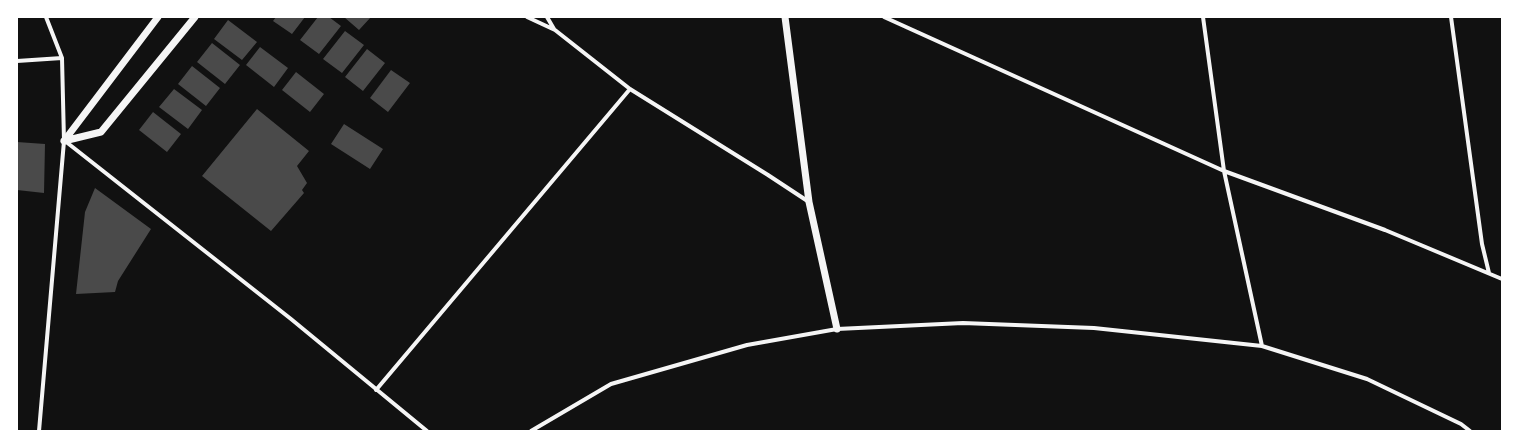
<!DOCTYPE html>
<style>
body{margin:0}
#map{position:relative;width:1519px;height:448px;overflow:hidden;background:#111;font-family:"Source Sans 3",sans-serif}
canvas{display:block}
.frame{position:absolute;inset:0;border:18px solid #fff;pointer-events:none}
</style>
<div id="map">
<canvas width="1519" height="448"></canvas>
<div class="frame"></div>
</div>
<script>
const context = document.querySelector('canvas').getContext('2d');
context.lineJoin = 'round';
function paint(path, color) { context.fillStyle = color; context.fill(path, 'evenodd'); }
const toPath = rows => new Path2D(rows.map(r => 'M' + r).join(''));
function trace(path, color, width, dash) { context.strokeStyle = color; context.lineWidth = width; context.lineCap = dash ? 'butt' : 'round'; context.setLineDash(dash || []); context.stroke(path); }
const building = toPath([
 [276,17,305,17,292,34,273,21],
 [318,17,329,17,341,26,319,54,300,40],
 [344,17,371,17,359,30],
 [228,20,257,42,242,60,214,39],
 [345,31,364,45,342,73,323,59],
 [212,43,240,65,225,84,197,62],
 [260,47,288,68,274,87,246,65],
 [367,49,385,63,363,91,345,77],
 [192,66,220,88,206,106,178,84],
 [391,70,410,83,388,112,370,98],
 [296,72,324,94,310,112,282,90],
 [174,89,202,110,188,129,159,107],
 [257,109,309,151,297,166,307,183,302,190,304,193,271,231,202,176],
 [153,112,181,134,167,152,139,130],
 [344,124,383,149,370,169,331,144],
 [17,142,45,144,44,193,17,190],
 [95,188,151,229,118,281,115,292,76,294,85,212]
]);
const minor = toPath([
 [527,17,555,30,630,89,768,175,809,202],
 [547,17,554,29],
 [884,17,1224,171,1385,230,1502,279],
 [1203,17,1224,171,1262,346],
 [1451,17,1482,244,1489,273],
 [17,61,62,58],
 [65,141,291,319,427,431],
 [376,390,630,89],
 [39,431,64,141,62,58,46,17],
 [531,431,611,384,747,345,837,329,963,323,1094,328,1262,346,1367,379,1461,424,1470,431]
]);
const tertiary = toPath([
 [785,17,809,202,837,329],
 [64,141,101,132,195,17],
 [64,141,158,17]
]);
paint(building, '#4a4a4a');
trace(minor, '#f5f5f5', 4);
trace(tertiary, '#f5f5f5', 7);
</script>
